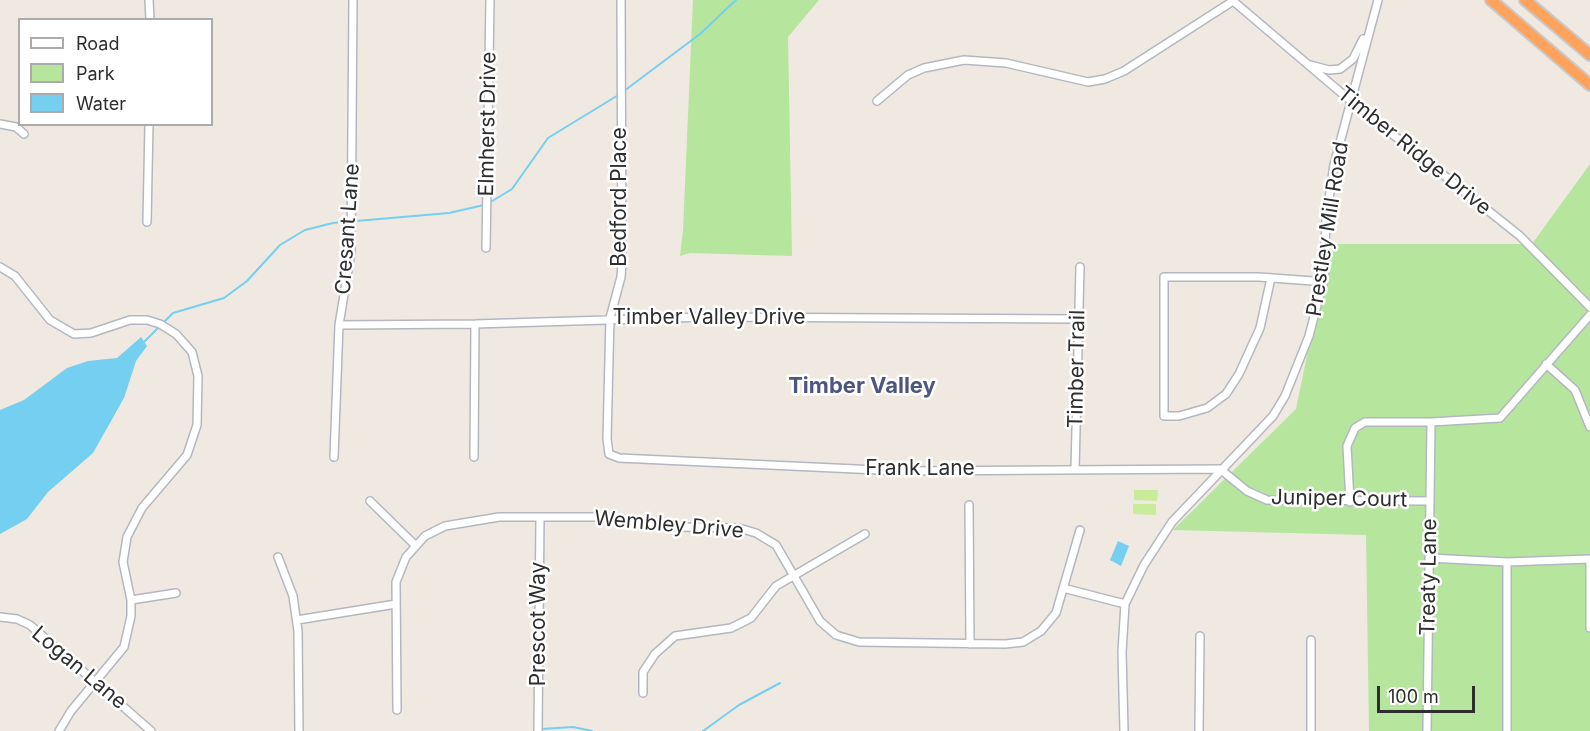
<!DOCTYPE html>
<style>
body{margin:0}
#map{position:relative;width:1590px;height:731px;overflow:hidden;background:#efe9e1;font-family:Inter,sans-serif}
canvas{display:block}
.legend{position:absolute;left:18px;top:18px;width:195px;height:108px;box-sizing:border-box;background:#fff;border:2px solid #ababab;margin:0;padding:8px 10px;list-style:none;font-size:18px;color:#2e2e2e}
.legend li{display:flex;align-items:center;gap:12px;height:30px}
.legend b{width:30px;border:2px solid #ababab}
.scale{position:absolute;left:1377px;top:686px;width:98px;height:27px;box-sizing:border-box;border:3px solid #2e2e2e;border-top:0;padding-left:8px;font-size:18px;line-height:21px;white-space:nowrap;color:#2e2e2e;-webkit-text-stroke:4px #fff;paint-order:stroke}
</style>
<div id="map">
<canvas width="1590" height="731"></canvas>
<ul class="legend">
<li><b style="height:8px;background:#fff"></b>Road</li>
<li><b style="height:16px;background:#b6e59e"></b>Park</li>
<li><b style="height:16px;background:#75cff0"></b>Water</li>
</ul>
<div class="scale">100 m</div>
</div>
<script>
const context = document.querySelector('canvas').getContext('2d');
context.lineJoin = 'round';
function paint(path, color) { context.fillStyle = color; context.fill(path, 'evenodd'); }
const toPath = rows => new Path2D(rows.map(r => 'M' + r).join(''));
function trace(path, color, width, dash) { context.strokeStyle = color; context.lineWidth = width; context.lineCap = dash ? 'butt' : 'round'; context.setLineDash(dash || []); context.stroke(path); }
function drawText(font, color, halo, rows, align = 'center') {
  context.font = font + ' Inter,sans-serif'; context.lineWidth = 5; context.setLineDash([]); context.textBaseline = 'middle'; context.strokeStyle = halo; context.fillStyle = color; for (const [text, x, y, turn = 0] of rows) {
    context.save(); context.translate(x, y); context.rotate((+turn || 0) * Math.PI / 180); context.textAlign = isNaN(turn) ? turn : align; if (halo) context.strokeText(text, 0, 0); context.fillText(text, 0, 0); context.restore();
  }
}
const green = toPath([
 [693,0,819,0,788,37,792,256,690,253,680,256,683,231],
 [1590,164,1590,731,1369,731,1366,535,1173,530,1296,409,1330,244,1532,244]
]);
const pitch = toPath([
 [1134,490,1158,490,1157,501,1134,500],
 [1133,504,1156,504,1156,515,1133,514]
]);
const water = toPath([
 [141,337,147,346,136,361,124,398,93,453,48,492,27,519,0,534,0,410,24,400,67,368,88,361,117,358],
 [1118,541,1129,546,1121,566,1110,560]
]);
const stream = toPath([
 [624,91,700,34,736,0],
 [489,203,512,189,548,138,620,94],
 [144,342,173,313,224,298,247,281,280,245,305,230,333,223,449,213,484,205],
 [541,729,573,727,592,731],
 [703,731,739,705,780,683]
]);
const minor = toPath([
 [149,0,150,20],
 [621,0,622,263,621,277,610,318,607,439,609,454,619,458,899,471,1220,469,1247,491,1267,500,1430,501],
 [1232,0,1352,102,1520,236,1590,307],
 [1310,65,1329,70,1340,69,1353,59,1363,39],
 [877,101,908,75,924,68,964,60,1006,63,1088,82,1105,79,1124,71,1233,1],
 [0,124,16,127,24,134],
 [147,222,149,124],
 [486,248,490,0],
 [0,267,15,276,50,320,74,334,91,333,130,320,147,320,160,324,176,334,192,352,198,376,197,425,187,455,142,508,127,537,123,562,131,600,131,616,124,647,71,711,59,731],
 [1271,278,1260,328,1239,374,1226,394,1207,408,1179,416,1164,416,1164,277,1259,277,1313,281,1323,284],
 [339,325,475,324,704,317,1078,319],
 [1546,364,1575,390,1590,427],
 [334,457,339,325,351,252,353,0],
 [474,457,475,324],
 [1075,470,1080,267],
 [370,501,416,546],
 [1350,502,1347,446,1355,428,1365,422,1431,422,1500,418,1590,315],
 [969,505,970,644],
 [278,557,293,596,298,631,299,731],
 [1429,558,1507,562,1590,559],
 [1590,560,1590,628],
 [1063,588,1125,604],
 [131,600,176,593],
 [0,617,17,619,30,625,151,731],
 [297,620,396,604],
 [643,693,643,672,655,654,675,636,731,628,751,618,776,586,865,534],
 [397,710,396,582,406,557,425,536,445,526,499,517,605,517,678,527,739,528,756,533,776,545,820,621,836,635,859,642,1005,644,1023,642,1041,631,1056,613,1080,530],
 [538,731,540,517],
 [1124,731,1122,652,1125,604,1144,565,1172,522,1273,416,1285,396,1309,336,1324,278,1326,219,1334,165,1378,0],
 [1199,731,1200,636],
 [1311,731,1311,640],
 [1427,731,1431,422],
 [1507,731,1507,562]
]);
const highway = toPath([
 [1491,0,1590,85],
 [1525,0,1590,55]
]);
const streetNames = [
 ["Elmherst Drive",488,124,-89],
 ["Timber Ridge Drive",1414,151,39],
 ["Bedford Place",620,197,-90],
 ["Cresant Lane",348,229,-86],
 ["Prestley Mill Road",1328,229,-81],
 ["Timber Valley Drive",709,318],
 ["Timber Trail",1077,369,-89],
 ["Frank Lane",920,469],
 ["Juniper Court",1339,499,1],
 ["Wembley Drive",669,525,5],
 ["Treaty Lane",1429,577,-89],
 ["Prescot Way",539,624,-90],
 ["Logan Lane",79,668,40]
];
const neighbourhoodNames = [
 ["Timber Valley",862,386]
];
paint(green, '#b6e59e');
paint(pitch, '#c9ec9a');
paint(water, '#75cff0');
trace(stream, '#75cff0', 2);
trace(minor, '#b4b7c1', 10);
trace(highway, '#c9c9c9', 14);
trace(minor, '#fff', 7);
trace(highway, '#ffa35c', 10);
drawText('21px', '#2e2e2e', '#fff', streetNames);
drawText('bold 22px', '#4d5680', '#fff', neighbourhoodNames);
</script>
